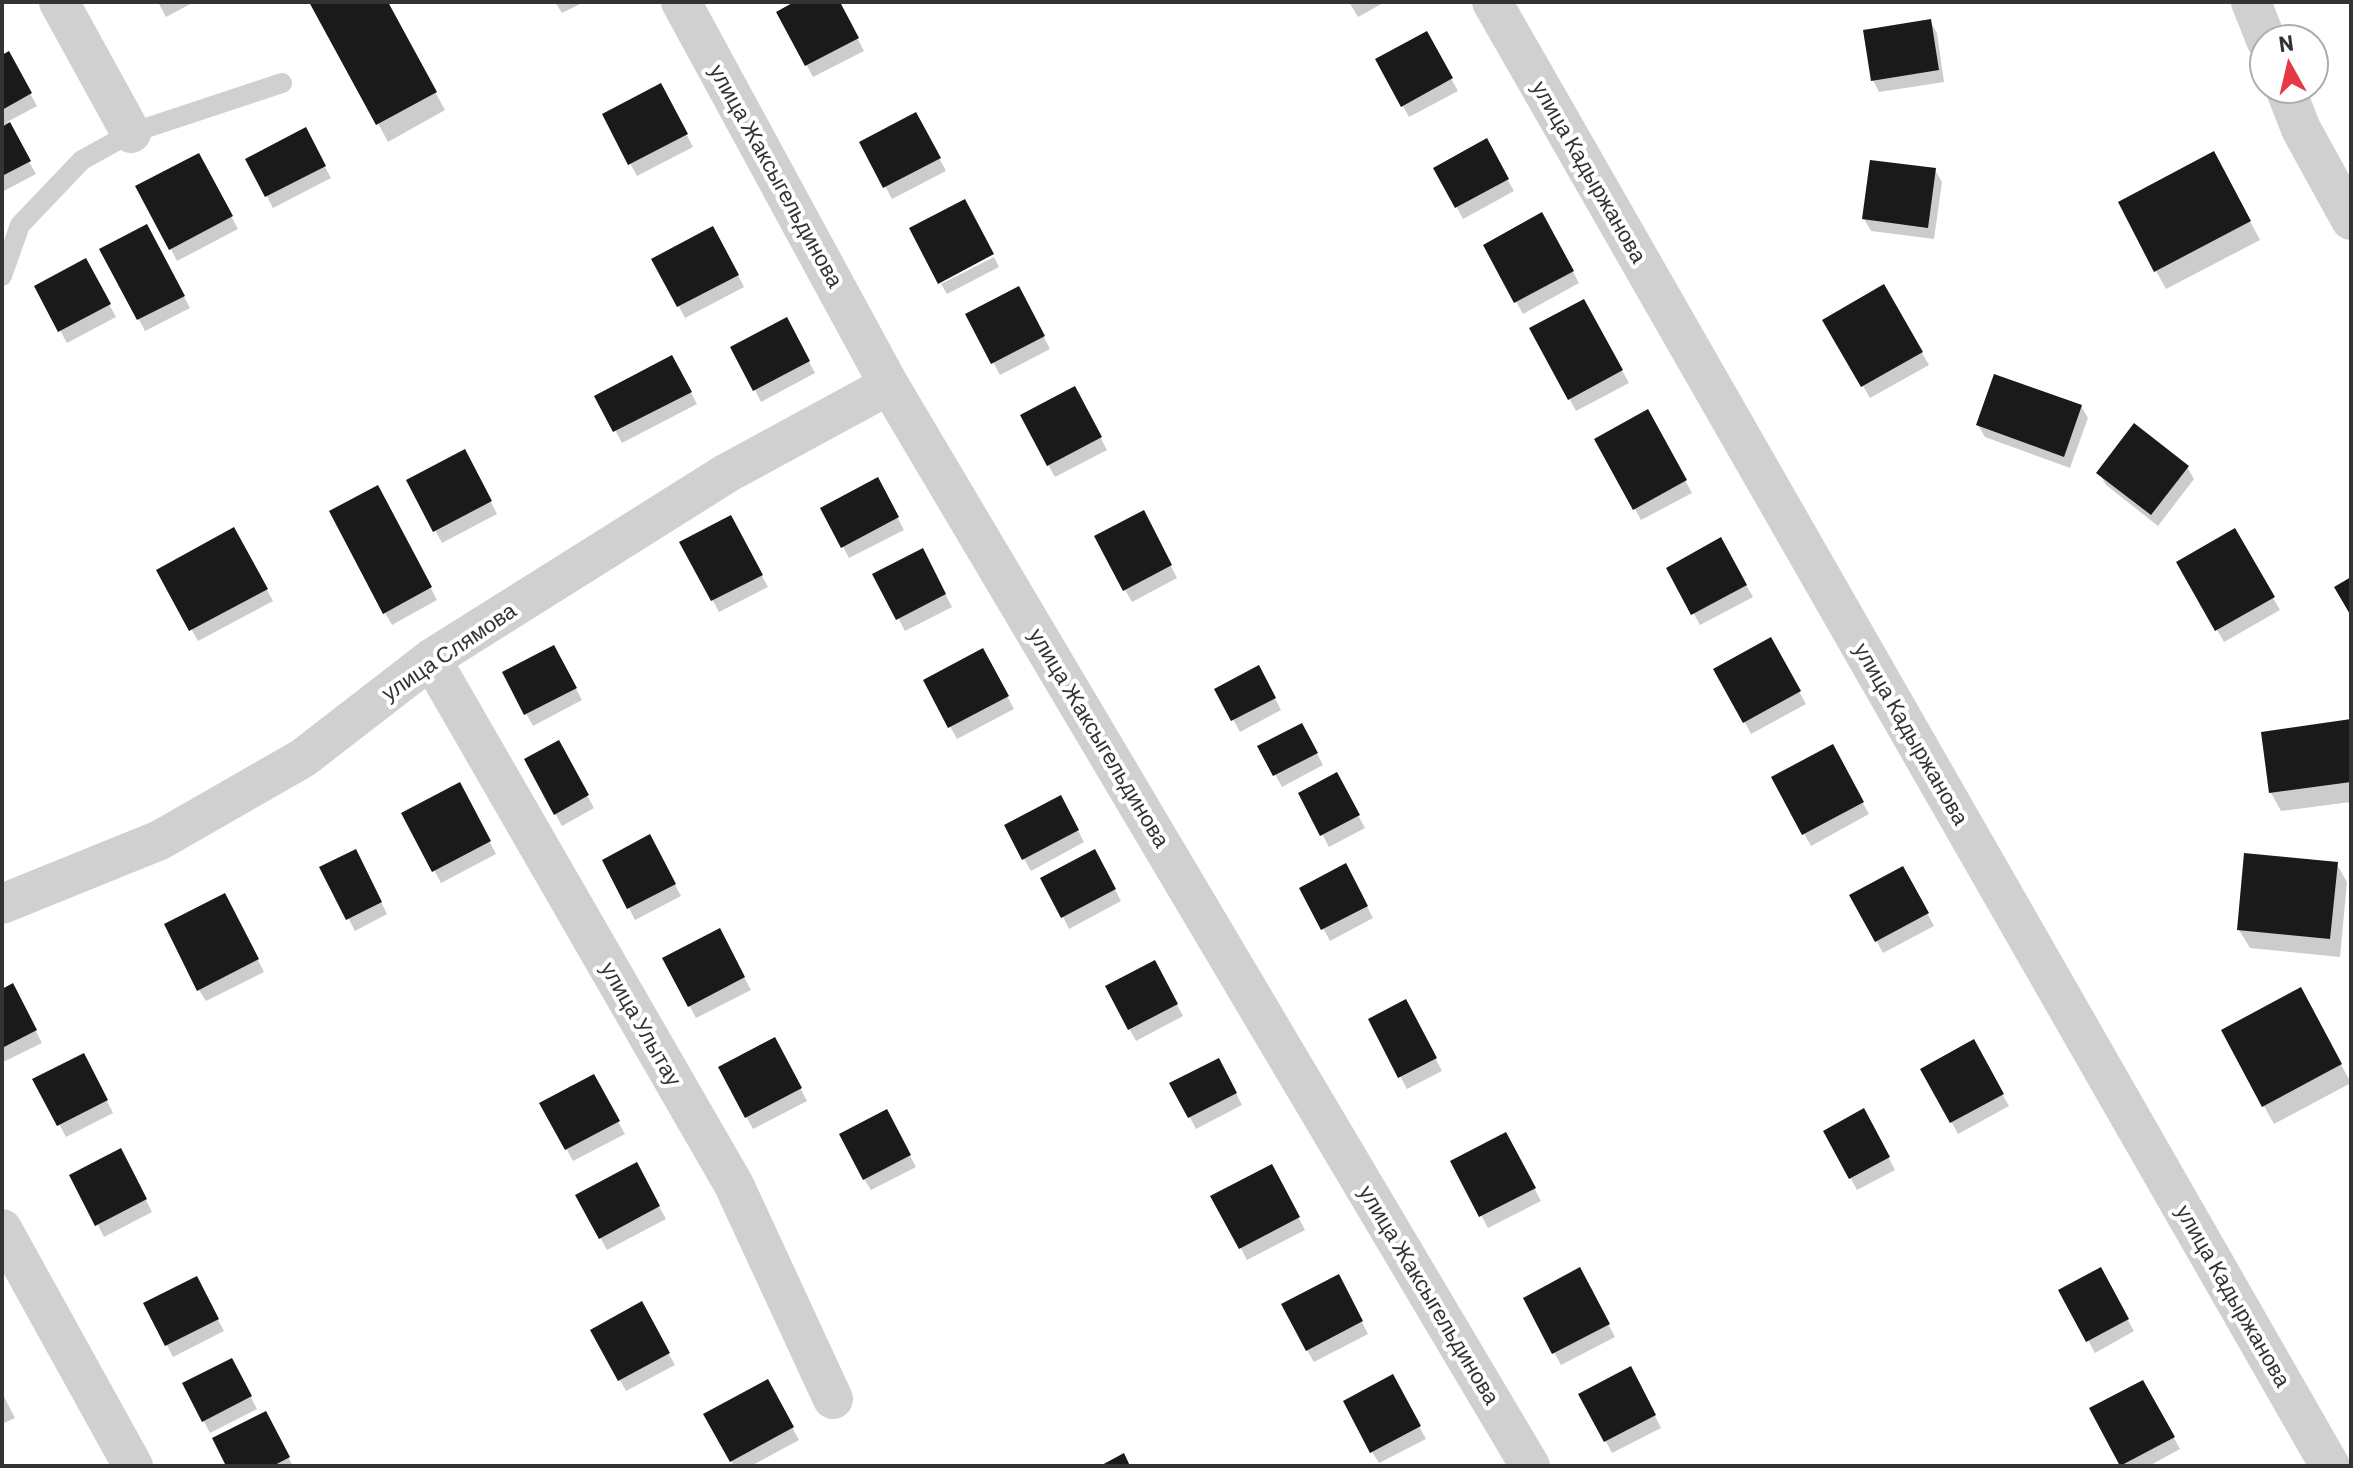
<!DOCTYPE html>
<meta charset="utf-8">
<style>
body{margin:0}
#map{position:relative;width:2353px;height:1468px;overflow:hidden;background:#fff;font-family:Barlow,sans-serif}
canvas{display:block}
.frame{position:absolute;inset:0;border:4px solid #333;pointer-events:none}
.north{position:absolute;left:2249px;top:24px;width:80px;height:80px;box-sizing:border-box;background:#fff;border:2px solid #adadad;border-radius:50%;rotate:352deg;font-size:22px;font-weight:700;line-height:32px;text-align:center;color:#333}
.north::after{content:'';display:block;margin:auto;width:28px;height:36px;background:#e63946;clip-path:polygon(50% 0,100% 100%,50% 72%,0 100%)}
</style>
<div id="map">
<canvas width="2353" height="1468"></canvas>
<div class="frame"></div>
<div class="north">N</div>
</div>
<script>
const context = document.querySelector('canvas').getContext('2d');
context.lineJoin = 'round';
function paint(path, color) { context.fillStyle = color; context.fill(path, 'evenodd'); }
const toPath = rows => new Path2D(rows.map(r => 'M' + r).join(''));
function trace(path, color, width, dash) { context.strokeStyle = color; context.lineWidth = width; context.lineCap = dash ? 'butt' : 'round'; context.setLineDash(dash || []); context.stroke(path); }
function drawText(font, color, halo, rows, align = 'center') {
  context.font = font + ' Barlow,sans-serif'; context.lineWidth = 8; context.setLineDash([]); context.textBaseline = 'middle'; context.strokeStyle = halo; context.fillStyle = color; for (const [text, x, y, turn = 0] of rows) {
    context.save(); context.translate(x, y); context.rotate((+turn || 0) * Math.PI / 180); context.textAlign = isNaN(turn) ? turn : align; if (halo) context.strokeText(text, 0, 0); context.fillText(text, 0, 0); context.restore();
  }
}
const shadow = toPath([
 [158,2,194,2,166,17],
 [313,2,386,2,445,110,388,142],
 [555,2,584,2,562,13],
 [798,2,839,2,864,51,813,77,778,12],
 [1349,2,1385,2,1358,17],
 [1930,21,1937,33,1944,82,1879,92,1873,80],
 [1426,34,1458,91,1409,117,1377,60],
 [8,53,37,106,7,122,36,174,2,192,2,57],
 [667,97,693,147,637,176,604,115],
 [922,126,946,171,892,199,862,143],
 [305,130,331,178,273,208,248,160],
 [1486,141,1514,191,1463,219,1436,169],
 [205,167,238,229,177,261,171,249],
 [1935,170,1942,182,1934,239,1871,231,1864,219],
 [2224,172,2260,240,2166,289,2156,271],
 [1542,215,1579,283,1523,314,1485,246],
 [153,238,190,308,145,331,102,249],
 [720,240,744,287,685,318,654,259],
 [994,257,999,267,947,294,941,284],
 [85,260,116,317,67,343,36,286],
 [1883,286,1929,365,1870,398,1825,320],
 [1025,300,1050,349,1000,375,968,315],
 [1583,301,1629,383,1576,411,1532,329],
 [793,332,815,373,761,402,755,390],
 [672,357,697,404,622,443,597,396],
 [1081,400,1107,450,1055,477,1048,465],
 [2081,406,2088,418,2070,468,1985,437,1978,425],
 [1648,412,1692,493,1641,520,1597,440],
 [471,463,497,514,442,543,408,481],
 [2187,467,2194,479,2158,526,2106,485,2099,473],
 [884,492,904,530,849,558,823,509],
 [384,499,437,600,392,625,385,613],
 [1150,525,1177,578,1132,602,1125,590],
 [737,529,768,587,719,612,682,543],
 [234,530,273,601,198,641,159,571],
 [2234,531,2280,610,2224,642,2178,563],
 [1721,540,1753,597,1700,625,1669,568],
 [929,563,952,607,905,631,875,575],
 [1771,640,1806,704,1751,734,1716,669],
 [983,651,1014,709,957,739,925,681],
 [560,659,582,700,533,726,504,673],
 [1265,679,1281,710,1240,732,1217,690],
 [2351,722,2351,802,2281,811,2271,793,2263,733],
 [1309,738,1323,765,1282,787,1260,747],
 [558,743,594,808,562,826,526,760],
 [1832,747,1869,814,1811,846,1774,778],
 [1336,775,1365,828,1329,847,1300,793],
 [466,796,496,854,441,883,404,814],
 [1067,809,1084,842,1031,871,1024,859],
 [656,849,681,896,635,920,629,908],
 [362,863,387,914,355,931,322,868],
 [1101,863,1121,901,1069,929,1063,917],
 [2336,863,2347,882,2340,957,2250,948,2239,930],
 [1903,869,1934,926,1883,953,1852,896],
 [1352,878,1373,918,1330,941,1302,889],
 [231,907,264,972,206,1001,199,990],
 [726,943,751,990,696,1018,665,959],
 [1161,974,1183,1016,1136,1041,1107,987],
 [2,991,19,998,42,1043,3,1062],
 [2310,1007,2351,1083,2274,1124,2264,1106],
 [1412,1013,1442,1071,1407,1089,1370,1020],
 [1973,1042,2009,1106,1958,1134,1923,1069],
 [781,1051,807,1101,753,1129,720,1068],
 [90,1067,113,1113,66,1137,35,1079],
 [1225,1072,1242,1105,1196,1129,1172,1084],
 [593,1077,625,1134,573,1161,542,1104],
 [1864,1111,1895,1170,1857,1190,1826,1132],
 [893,1124,916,1167,871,1190,864,1179],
 [1512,1146,1541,1201,1488,1228,1452,1162],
 [127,1163,152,1212,104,1237,72,1175],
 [636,1165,666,1219,607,1250,578,1196],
 [1278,1178,1305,1230,1247,1260,1213,1196],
 [2100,1270,2134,1331,2095,1353,2061,1291],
 [1586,1282,1615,1337,1561,1365,1525,1299],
 [1345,1289,1368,1334,1314,1362,1307,1350],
 [203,1291,224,1331,173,1357,146,1304],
 [641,1304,675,1365,626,1391,593,1331],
 [238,1372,257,1409,210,1433,184,1384],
 [1392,1377,1426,1439,1379,1463,1372,1452],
 [1637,1380,1661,1428,1612,1453,1581,1394],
 [767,1382,799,1440,751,1466,734,1466,706,1415],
 [2143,1382,2180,1449,2149,1466,2123,1466,2092,1409],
 [2,1393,15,1418,2,1424],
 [272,1425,293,1466,228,1466]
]);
const building = toPath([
 [309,2,388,2,437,92,376,125],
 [794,2,840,2,859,38,805,66,776,12],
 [1931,19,1939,70,1871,81,1863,30],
 [1427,31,1453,78,1401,107,1375,59],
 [9,51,32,93,2,110,2,55],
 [661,83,688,134,628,165,602,114],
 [916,112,941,158,883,188,859,142],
 [10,122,31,161,2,176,2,127],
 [306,127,326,166,265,197,245,159],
 [1487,138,1509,179,1455,208,1433,168],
 [2214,151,2251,221,2154,272,2118,202],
 [199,153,233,216,169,250,135,186],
 [1870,160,1936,168,1928,228,1862,219],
 [965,199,994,254,938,284,909,228],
 [1542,212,1574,271,1514,303,1483,245],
 [147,224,185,296,137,320,99,249],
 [713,226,739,275,677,307,651,259],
 [86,258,111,304,58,332,34,286],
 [1884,284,1923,352,1861,387,1822,320],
 [1019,286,1045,336,991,364,965,314],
 [1584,299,1623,370,1568,400,1529,328],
 [787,317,810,361,753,391,730,347],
 [672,355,692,392,613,432,594,396],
 [1994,374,2082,405,2064,457,1976,425],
 [1075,386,1102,437,1047,466,1020,415],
 [1648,409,1687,480,1633,510,1594,439],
 [2134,423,2189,466,2151,515,2096,473],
 [465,449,492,501,433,532,406,480],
 [878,477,899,517,841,548,820,508],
 [378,485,432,587,383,614,329,511],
 [1144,510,1172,565,1123,591,1094,536],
 [731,515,763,575,711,601,679,542],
 [234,527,268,589,189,631,156,570],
 [2235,528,2275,597,2215,631,2176,562],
 [1721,537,1747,585,1691,615,1666,568],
 [923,548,946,594,896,620,872,574],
 [2351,577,2351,616,2334,587],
 [1771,637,1801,691,1743,723,1713,669],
 [554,645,577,688,524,715,502,672],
 [983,648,1009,696,948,728,923,680],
 [1259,665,1276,698,1231,721,1214,689],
 [2351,719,2351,782,2269,793,2261,732],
 [1302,723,1318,753,1273,776,1257,746],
 [559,740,589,795,554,815,524,759],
 [1833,744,1864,802,1802,835,1771,777],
 [1337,772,1360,815,1320,836,1298,793],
 [460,782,491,841,432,872,401,813],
 [1061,795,1079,830,1022,860,1004,825],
 [650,834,676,884,627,909,602,860],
 [356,849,382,902,346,920,319,867],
 [1095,849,1116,889,1061,918,1040,878],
 [2244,853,2338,862,2330,939,2237,930],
 [1346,863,1368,906,1321,930,1299,888],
 [1903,866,1929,913,1875,942,1849,895],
 [225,893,259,959,197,991,164,924],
 [720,928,745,977,688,1007,662,958],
 [1155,960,1178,1004,1128,1030,1105,986],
 [13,983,37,1030,2,1048,2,989],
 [2301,987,2342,1064,2262,1107,2221,1030],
 [1406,999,1437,1058,1398,1078,1368,1019],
 [775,1037,802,1088,745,1118,718,1067],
 [1974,1039,2004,1094,1950,1123,1920,1069],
 [84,1053,108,1100,57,1126,32,1079],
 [1219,1058,1237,1093,1188,1118,1169,1083],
 [594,1074,620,1121,565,1150,539,1103],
 [1864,1108,1890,1157,1849,1179,1823,1131],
 [887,1109,911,1155,863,1180,839,1134],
 [1506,1132,1536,1188,1479,1217,1450,1161],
 [121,1148,147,1199,95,1226,69,1175],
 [637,1162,660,1206,599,1239,575,1195],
 [1272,1164,1300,1217,1239,1249,1210,1196],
 [1580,1267,1610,1324,1552,1354,1523,1298],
 [2101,1267,2129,1319,2086,1342,2058,1290],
 [1339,1274,1363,1321,1306,1351,1281,1304],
 [197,1276,219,1319,165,1346,143,1303],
 [642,1301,670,1353,618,1381,590,1330],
 [232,1358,252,1396,202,1422,182,1383],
 [1631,1366,1656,1415,1604,1442,1578,1394],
 [1393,1374,1421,1426,1370,1453,1343,1401],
 [768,1379,794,1427,730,1462,703,1414],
 [2143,1380,2175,1437,2120,1466,2089,1408],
 [266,1411,290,1457,273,1466,226,1466,212,1438],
 [1124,1453,1130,1466,1100,1466]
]);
const lane = toPath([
 [2,276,20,225,82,160,131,133,282,83]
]);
const street = toPath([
 [59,2,131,133],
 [681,2,889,385,1530,1466],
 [1492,2,2330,1466],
 [2251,2,2266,40],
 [2285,88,2301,129,2351,220],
 [431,659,734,1185,833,1399],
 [2,904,160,840,303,758,431,659,727,473,889,385],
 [2,1229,133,1466]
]);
const streetNames = [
 ["улица Кадыржанова",1589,172,60],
 ["улица Жаксыгельдинова",776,176,61],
 ["улица Слямова",449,652,-34],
 ["улица Кадыржанова",1911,734,60],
 ["улица Жаксыгельдинова",1099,738,59],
 ["улица Улытау",641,1024,60],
 ["улица Жаксыгельдинова",1429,1295,59],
 ["улица Кадыржанова",2233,1296,60]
];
paint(shadow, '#0003');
paint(building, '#1a1a1a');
trace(lane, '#d0d0d0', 20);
trace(street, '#d0d0d0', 40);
drawText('22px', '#333', '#fff', streetNames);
</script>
